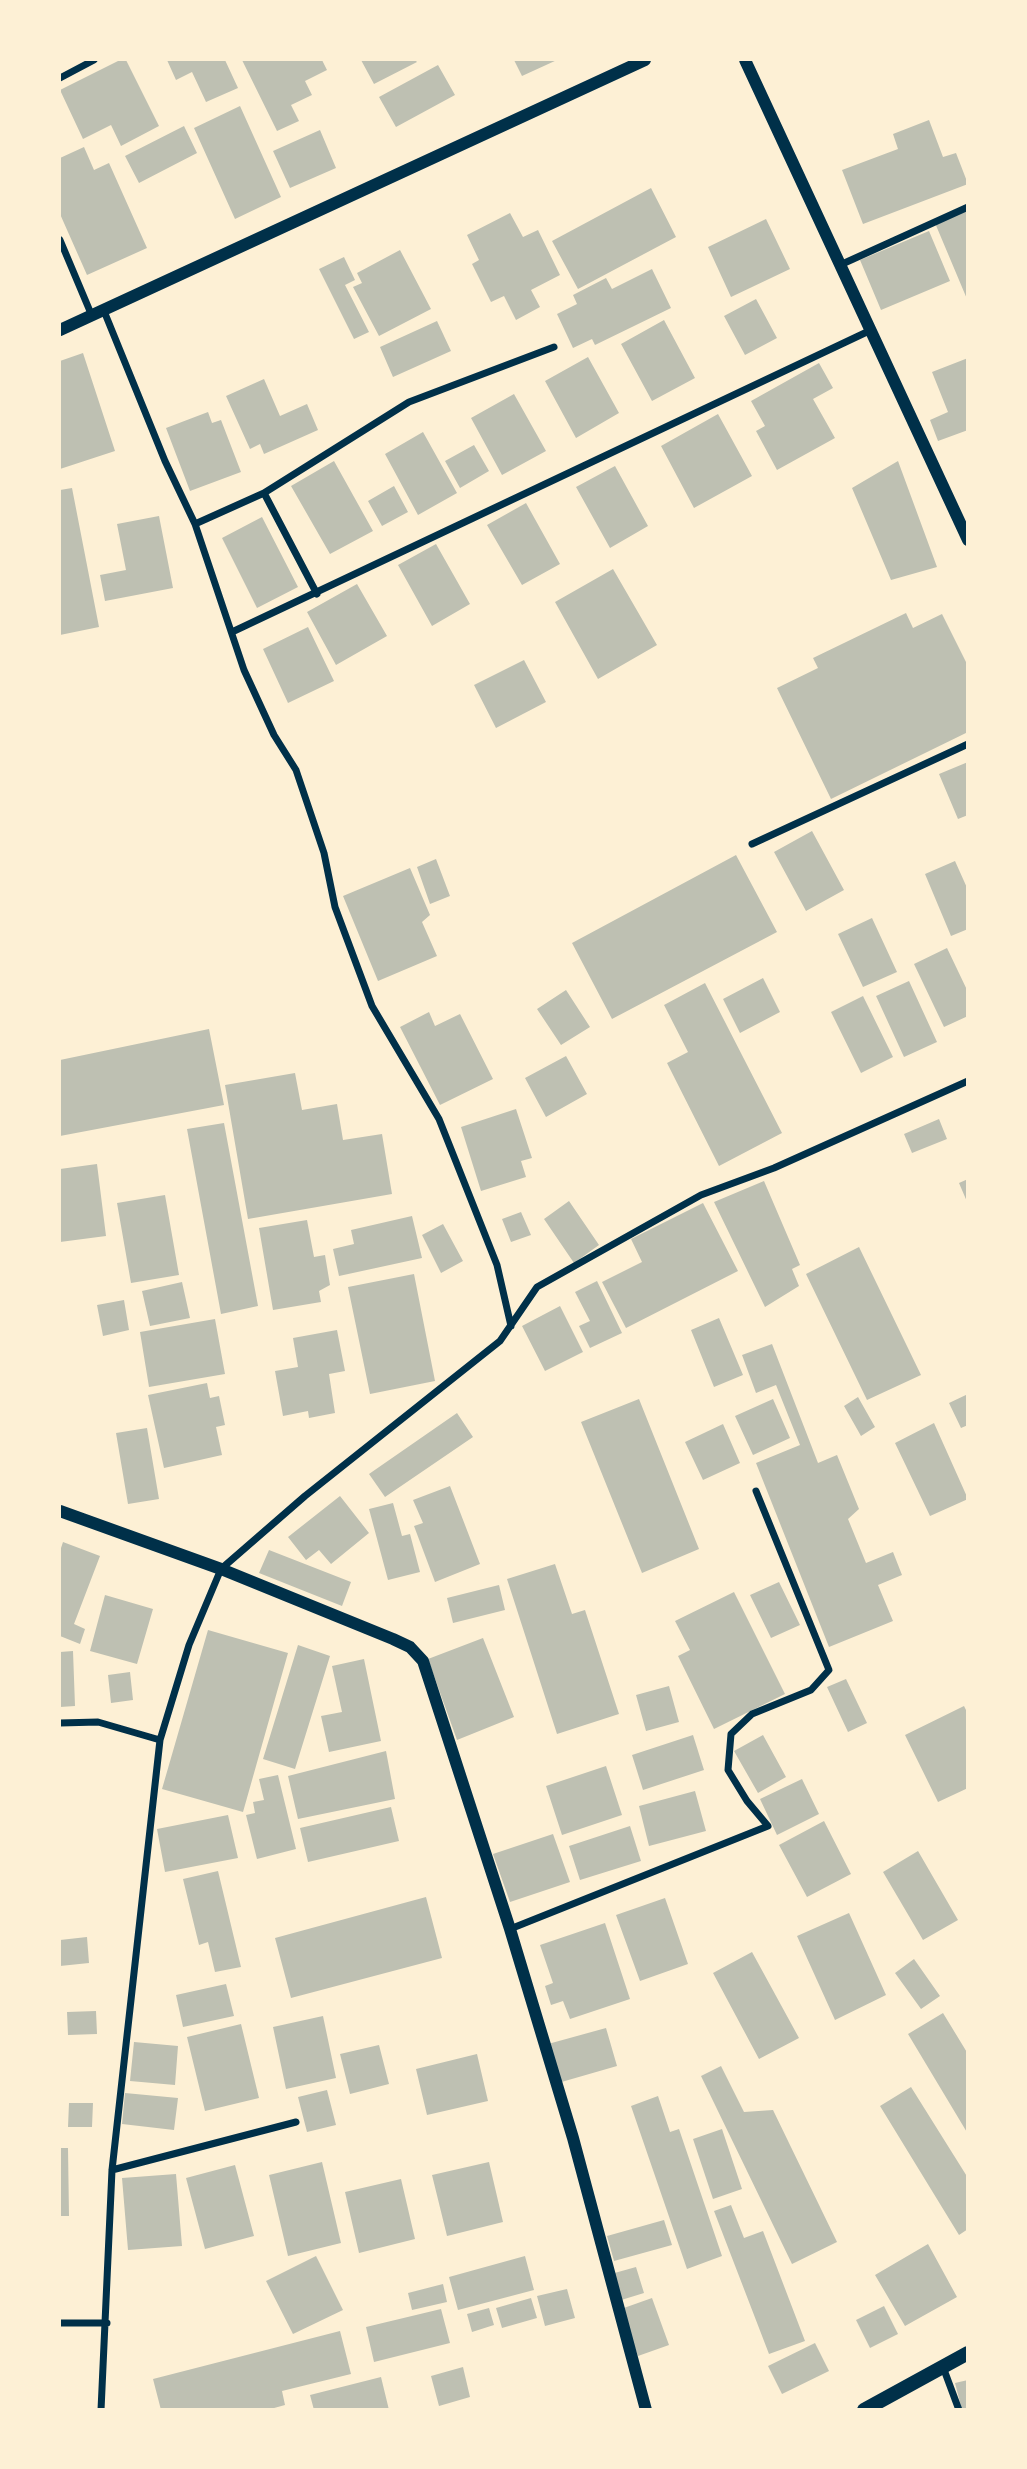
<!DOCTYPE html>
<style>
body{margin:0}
#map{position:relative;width:1027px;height:2469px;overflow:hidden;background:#fdf0d5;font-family:"DM Sans",sans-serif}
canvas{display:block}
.frame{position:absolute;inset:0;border:61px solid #fdf0d5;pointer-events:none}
</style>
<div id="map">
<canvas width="1027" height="2469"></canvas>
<div class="frame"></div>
</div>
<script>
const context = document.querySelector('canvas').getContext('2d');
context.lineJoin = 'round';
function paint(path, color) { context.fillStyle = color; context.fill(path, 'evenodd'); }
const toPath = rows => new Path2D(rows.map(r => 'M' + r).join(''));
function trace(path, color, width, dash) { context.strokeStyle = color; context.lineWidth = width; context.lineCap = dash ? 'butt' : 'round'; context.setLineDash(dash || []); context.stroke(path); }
const building = toPath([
 [120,60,126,60,159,126,121,146,111,125,83,139,60,90],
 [167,60,225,60,238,88,206,102,192,72,176,80],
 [242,60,322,60,327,70,305,81,312,95,291,105,299,121,277,131],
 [361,60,415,60,417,62,374,84],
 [514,60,557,60,522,76],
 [438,65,455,95,396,127,379,97],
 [240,106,281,197,235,219,194,128],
 [929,120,943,157,956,153,968,184,863,224,842,170,898,149,893,134],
 [184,126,197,153,139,183,125,156],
 [320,130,336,168,290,188,273,151],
 [84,147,94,170,109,163,147,248,87,275,60,214,60,158],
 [651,188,676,237,578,289,552,241],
 [968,210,968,299,967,299,935,223],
 [510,213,523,237,538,230,560,275,531,290,540,307,516,320,504,296,491,302,472,264,479,260,467,235],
 [766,219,790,269,731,297,708,247],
 [929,231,950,281,881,310,860,260],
 [400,250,431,309,379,336,353,287,362,283,357,273],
 [344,257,355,280,345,285,369,332,354,339,319,269],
 [652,269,671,308,595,345,592,339,573,348,557,314,577,304,573,295,606,278,612,289],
 [756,299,777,338,745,355,724,316],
 [664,320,695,378,652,401,621,344],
 [437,321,451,351,393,377,380,347],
 [83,353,115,451,60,469,60,361],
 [588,357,619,413,576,438,545,381],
 [968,358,968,430,938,441,930,420,948,412,932,372],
 [819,363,833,388,813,399,835,438,777,470,756,431,765,426,751,401],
 [264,379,280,416,307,404,318,430,264,454,260,444,250,449,226,396],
 [514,394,546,451,502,475,471,418],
 [208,412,212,423,221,420,241,472,190,491,166,428],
 [718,414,752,476,694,508,661,446],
 [423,432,457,493,418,515,385,454],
 [474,445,489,471,460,488,445,461],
 [334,461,373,531,330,554,291,486],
 [898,461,937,567,891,580,852,488],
 [615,466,648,526,610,548,576,487],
 [394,486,408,512,382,526,368,501],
 [72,488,99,627,60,635,60,490],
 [526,503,560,564,522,585,487,525],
 [159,516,173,588,105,601,100,575,126,570,117,524],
 [262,517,298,587,257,608,222,538],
 [436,544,470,604,432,626,398,565],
 [613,569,657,645,598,679,555,602],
 [357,584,387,636,336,665,307,612],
 [906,613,913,628,942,614,968,666,968,732,831,799,777,688,818,668,813,658],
 [308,627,334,681,288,703,263,649],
 [524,660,546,702,496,728,474,685],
 [968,762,968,815,958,819,939,774],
 [812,831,844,890,806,911,774,852],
 [736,855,777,932,612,1019,572,943],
 [436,859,450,896,430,904,417,867],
 [955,861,968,890,968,929,951,936,925,874],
 [410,868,430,915,422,922,437,956,378,981,343,896],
 [872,918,897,972,863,987,838,934],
 [947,948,968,992,968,1016,944,1027,914,964],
 [763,978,780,1012,740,1033,723,999],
 [909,981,937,1042,904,1057,876,996],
 [705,983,782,1133,719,1166,667,1063,688,1052,664,1005],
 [566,990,590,1027,561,1045,537,1009],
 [863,996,893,1057,861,1073,831,1012],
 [429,1012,435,1026,460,1014,493,1079,440,1105,400,1027],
 [209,1029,224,1105,60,1136,60,1060],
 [566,1056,587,1094,546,1117,525,1078],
 [295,1073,302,1110,337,1104,343,1140,382,1134,392,1194,248,1219,225,1085],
 [516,1109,532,1158,521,1161,526,1177,481,1191,461,1127],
 [939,1119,947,1139,912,1153,904,1134],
 [224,1123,258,1306,221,1314,187,1129],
 [97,1164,106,1236,60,1242,60,1169],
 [968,1179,968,1204,959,1183],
 [764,1181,800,1265,792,1269,799,1286,765,1307,714,1202],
 [165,1195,179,1275,131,1283,117,1203],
 [569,1201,599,1245,574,1263,544,1219],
 [703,1203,738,1271,626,1328,602,1282,642,1262,631,1239],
 [521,1212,531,1235,511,1242,502,1219],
 [412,1216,422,1258,339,1276,333,1249,354,1244,351,1230],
 [307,1220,314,1257,325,1255,330,1285,319,1291,321,1302,273,1310,259,1228],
 [443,1224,463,1261,441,1273,422,1235],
 [859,1247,921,1375,867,1400,806,1274],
 [414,1274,435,1381,370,1394,348,1287],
 [597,1281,622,1333,590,1348,579,1326,590,1321,575,1292],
 [182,1282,190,1318,150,1326,142,1291],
 [124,1300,129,1330,103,1336,97,1305],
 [560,1306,583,1352,545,1371,522,1326],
 [719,1318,743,1375,714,1387,691,1330],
 [215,1319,225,1374,149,1387,140,1332],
 [337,1330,345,1371,329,1374,335,1413,309,1418,308,1411,283,1416,275,1371,298,1367,293,1338],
 [772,1344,818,1463,837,1455,859,1509,848,1519,866,1563,893,1552,902,1575,878,1585,893,1621,829,1647,756,1463,800,1445,776,1385,756,1393,742,1355],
 [207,1383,210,1398,219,1396,225,1425,216,1427,222,1455,164,1468,148,1395],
 [968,1394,968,1425,961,1428,949,1403],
 [858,1397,875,1427,861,1436,844,1406],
 [639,1399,699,1549,642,1573,581,1422],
 [773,1399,790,1438,753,1455,735,1416],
 [457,1413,473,1437,385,1497,369,1474],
 [934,1423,968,1499,930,1516,895,1443],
 [723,1424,740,1463,703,1480,685,1442],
 [147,1428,159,1499,128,1504,116,1433],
 [450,1486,480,1564,435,1582,414,1526,423,1523,413,1500],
 [340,1496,369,1533,331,1564,319,1550,306,1560,288,1537],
 [393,1503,402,1536,410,1534,420,1572,388,1580,369,1509],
 [63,1542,100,1556,74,1624,85,1629,80,1644,60,1636,60,1551],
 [269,1550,351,1582,342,1606,259,1573],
 [555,1564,572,1614,585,1610,619,1714,557,1734,507,1579],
 [779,1582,800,1625,771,1638,750,1595],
 [499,1585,505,1610,453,1623,447,1598],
 [734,1592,785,1694,714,1729,678,1656,690,1650,675,1621],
 [105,1595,153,1609,137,1664,90,1651],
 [208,1630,288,1653,243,1812,162,1789],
 [483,1638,514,1717,457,1740,428,1659],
 [298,1645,330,1656,295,1769,263,1759],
 [73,1651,75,1706,60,1707,60,1652],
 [364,1659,381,1741,329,1752,321,1716,342,1712,332,1666],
 [130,1672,133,1700,111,1703,108,1675],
 [846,1679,867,1723,848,1732,827,1687],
 [669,1686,679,1722,646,1731,636,1695],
 [964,1706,968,1714,968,1788,938,1802,905,1735],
 [693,1735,704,1770,643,1790,632,1755],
 [763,1735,786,1777,758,1793,734,1751],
 [386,1751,395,1799,298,1819,288,1776],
 [606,1766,622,1815,562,1835,546,1786],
 [278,1775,296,1849,257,1859,246,1815,255,1813,253,1802,264,1800,259,1779],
 [802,1779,819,1814,777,1835,760,1799],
 [695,1791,706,1831,649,1846,639,1806],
 [391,1807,399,1841,308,1862,300,1828],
 [228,1815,238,1858,165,1872,157,1829],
 [824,1821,851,1874,807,1897,779,1845],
 [630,1826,641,1861,580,1880,569,1846],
 [553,1834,570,1882,510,1902,493,1854],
 [918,1851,958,1920,923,1940,883,1872],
 [218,1871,241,1967,215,1972,208,1942,199,1945,183,1879],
 [426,1897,442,1958,291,1998,275,1938],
 [665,1898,688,1964,640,1981,616,1915],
 [849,1913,886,1995,835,2020,797,1936],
 [605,1923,630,1999,570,2019,563,2001,551,2005,545,1986,553,1983,540,1945],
 [87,1937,89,1963,60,1966,60,1940],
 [752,1952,799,2038,759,2059,713,1973],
 [914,1959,940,1996,921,2009,895,1973],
 [226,1984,234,2016,183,2027,176,1995],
 [96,2011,97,2034,68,2035,67,2012],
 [943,2013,968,2054,968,2134,908,2034],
 [323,2016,336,2078,286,2089,273,2027],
 [241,2024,259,2098,205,2111,187,2037],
 [606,2028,617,2066,558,2083,548,2044],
 [134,2042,178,2046,175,2085,130,2081],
 [379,2045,389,2084,350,2094,340,2054],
 [477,2054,488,2101,427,2115,416,2069],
 [721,2066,744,2112,773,2110,837,2242,792,2264,701,2076],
 [911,2087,968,2178,968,2229,959,2235,880,2106],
 [327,2090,336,2125,307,2132,298,2097],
 [125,2093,178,2098,174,2130,122,2124],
 [658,2096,670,2132,679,2129,722,2256,687,2269,631,2106],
 [69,2103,93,2103,92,2127,68,2127],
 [722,2129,742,2189,713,2199,693,2139],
 [60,2148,68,2148,69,2216,60,2216],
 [322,2162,341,2243,288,2256,269,2175],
 [489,2162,503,2222,447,2236,432,2175],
 [235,2165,254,2236,205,2249,186,2178],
 [176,2174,182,2246,128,2250,122,2178],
 [401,2179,415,2239,359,2253,345,2192],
 [731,2205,744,2238,763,2231,805,2341,769,2354,714,2211],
 [664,2220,672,2245,614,2261,607,2236],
 [928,2244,957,2297,905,2326,875,2275],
 [316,2256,343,2310,293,2334,266,2281],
 [525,2256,534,2290,458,2310,449,2277],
 [636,2267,644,2293,618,2301,611,2274],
 [443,2284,447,2302,412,2310,408,2293],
 [567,2289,575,2318,545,2326,537,2296],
 [531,2298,537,2318,502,2328,496,2308],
 [652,2298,669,2345,638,2356,621,2309],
 [884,2306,898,2334,870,2348,856,2320],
 [489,2308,494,2325,472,2332,467,2314],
 [441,2309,450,2343,374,2362,366,2327],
 [340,2331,351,2374,282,2391,285,2405,267,2410,161,2410,153,2379],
 [815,2343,829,2371,782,2394,768,2366],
 [463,2367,470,2397,439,2406,431,2376],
 [381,2377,389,2410,314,2410,310,2395],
 [968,2380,968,2410,962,2410,955,2383]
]);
const minor = toPath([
 [60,78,94,60],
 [60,240,92,316],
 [840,265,968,207],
 [104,311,165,461,195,524,244,670,274,735,296,770,324,853,335,907,372,1006,439,1119,497,1265,511,1326],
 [264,493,409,402,554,347],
 [195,524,264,493,317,594],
 [232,632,869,331],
 [752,844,968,744],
 [60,1723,98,1722,160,1740,112,2170,101,2410],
 [160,1740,189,1645,221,1569,305,1496,500,1341,537,1287,701,1195,774,1168,968,1081],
 [510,1929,768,1826,747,1801,728,1770,731,1734,752,1714,811,1690,829,1670,756,1491],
 [112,2170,296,2122],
 [60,2323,107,2323],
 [943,2367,959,2410]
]);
const tertiary = toPath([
 [745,60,968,540],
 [60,330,645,60],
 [60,1511,221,1569,393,1639,410,1647,423,1661,510,1929,573,2138,646,2410]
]);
const secondary = toPath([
 [864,2410,968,2353]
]);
paint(building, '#bec0b2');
trace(minor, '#003049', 7);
trace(tertiary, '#003049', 12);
trace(secondary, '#003049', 14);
</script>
